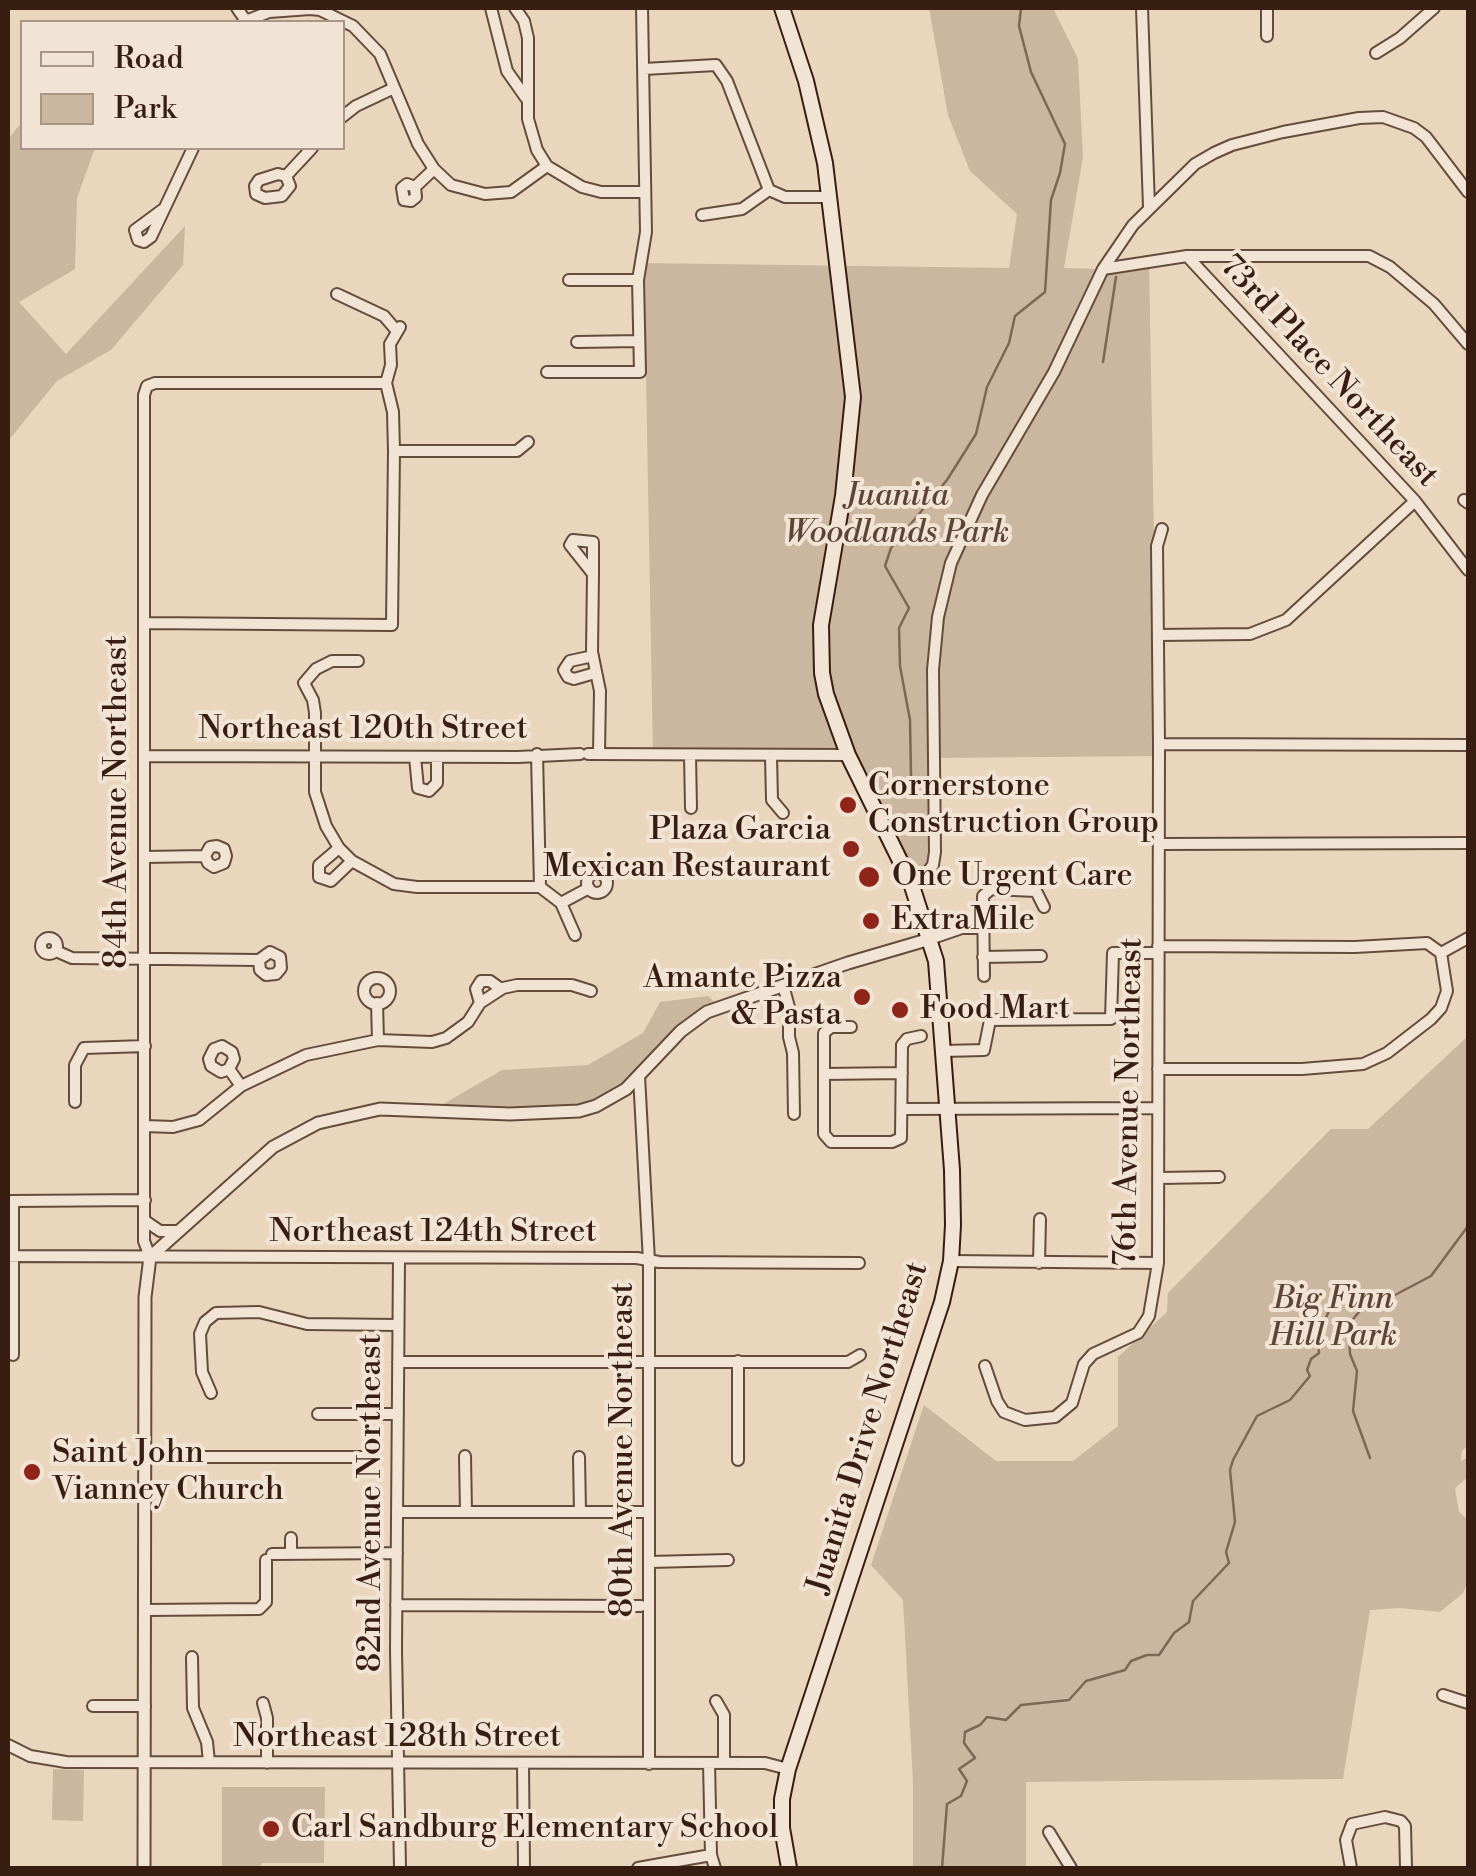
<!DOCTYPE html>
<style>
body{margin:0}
#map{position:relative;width:1476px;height:1876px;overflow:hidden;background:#e9d6bd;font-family:"Libre Bodoni",serif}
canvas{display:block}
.frame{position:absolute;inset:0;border:10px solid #381e11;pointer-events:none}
.legend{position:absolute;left:20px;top:20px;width:325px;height:130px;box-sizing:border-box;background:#f1e4d4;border:2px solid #a79586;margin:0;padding:12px 18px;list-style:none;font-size:30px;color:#381e11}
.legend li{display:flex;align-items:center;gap:20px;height:50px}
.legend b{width:50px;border:2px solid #a79586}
</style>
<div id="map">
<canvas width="1476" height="1876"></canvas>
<div class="frame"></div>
<ul class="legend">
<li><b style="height:12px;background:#f1e4d4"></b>Road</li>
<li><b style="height:28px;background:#cbb7a0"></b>Park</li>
</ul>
</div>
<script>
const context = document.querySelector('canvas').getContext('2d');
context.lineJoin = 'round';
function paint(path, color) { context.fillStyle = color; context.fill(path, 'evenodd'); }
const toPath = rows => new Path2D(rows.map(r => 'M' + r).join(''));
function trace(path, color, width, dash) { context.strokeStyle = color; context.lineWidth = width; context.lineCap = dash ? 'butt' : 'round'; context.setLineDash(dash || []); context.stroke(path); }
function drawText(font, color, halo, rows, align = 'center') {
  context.font = font + ' "Libre Bodoni",serif'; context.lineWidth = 8; context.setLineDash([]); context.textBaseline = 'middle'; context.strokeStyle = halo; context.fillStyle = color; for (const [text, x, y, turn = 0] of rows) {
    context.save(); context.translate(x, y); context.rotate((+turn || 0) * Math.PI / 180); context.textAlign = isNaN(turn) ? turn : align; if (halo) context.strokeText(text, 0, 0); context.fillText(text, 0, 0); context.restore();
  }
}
const green = toPath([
 [929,8,1053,8,1078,59,1083,157,1064,268,1103,269,1149,262,1158,756,934,758,933,865,911,883,848,756,653,754,646,377,640,372,640,263,1009,268,1017,214,970,171,948,115],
 [22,122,22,148,95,148,77,198,75,269,19,302,66,354,185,226,183,265,111,350,57,381,8,441,8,139],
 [708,996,718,1005,639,1076,579,1111,433,1110,502,1070,588,1065,643,1033,660,1002],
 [1468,1036,1468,1445,1462,1451,1461,1461,1468,1457,1468,1477,1455,1488,1459,1512,1468,1520,1468,1581,1463,1593,1440,1612,1400,1608,1370,1610,1343,1779,1026,1782,1026,1868,913,1868,913,1782,903,1600,871,1565,924,1405,996,1461,1073,1461,1118,1426,1118,1357,1167,1312,1168,1293,1331,1129,1368,1129],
 [53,1769,84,1770,83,1821,52,1820],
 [222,1787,325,1787,324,1863,262,1863,259,1868,222,1868]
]);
const stream = toPath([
 [1103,362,1116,277],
 [911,776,910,720,900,666,899,628,909,608,885,566,891,548,947,480,976,434,987,387,1009,343,1015,316,1045,292,1051,200,1060,173,1065,144,1031,72,1019,26,1021,8],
 [1370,1458,1353,1411,1357,1371,1350,1354,1349,1334,1350,1323,1363,1307,1375,1305],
 [942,1868,947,1804,961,1796,967,1781,959,1769,975,1758,964,1743,965,1732,980,1725,987,1717,1006,1720,1021,1705,1069,1700,1086,1681,1125,1670,1131,1661,1147,1655,1159,1655,1174,1633,1189,1622,1193,1601,1229,1563,1226,1552,1235,1522,1230,1470,1233,1460,1257,1416,1290,1400,1310,1376,1307,1370,1311,1359,1319,1353,1318,1337,1333,1301,1347,1292,1376,1305,1431,1276,1468,1226]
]);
const minor = toPath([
 [237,8,246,21],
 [491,8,507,71,526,98],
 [515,8,524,21,528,38,528,119,537,150,547,166],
 [1142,8,1149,207],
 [1267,8,1267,36],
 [243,22,269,12,310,9,320,10,353,26,380,54,418,144,434,169,451,185,485,194,511,192,547,166,582,187,601,192,645,192],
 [1376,53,1400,38,1434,8],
 [644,69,716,65,727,81,769,190,785,197,829,197],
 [342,117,356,106,392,89],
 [286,176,290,186,282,196,265,198,256,194,255,186,259,180,278,174,286,176,312,148],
 [415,187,416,197,411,201,404,200,402,188,407,184,415,187,434,169],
 [162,210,135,230,138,240,144,242,151,237,193,148],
 [702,215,742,209,769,190],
 [1187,256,1415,501,1468,570],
 [1103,269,1187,256,1369,256,1390,267,1434,304,1468,344],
 [569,280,638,280],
 [337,294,384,316,396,330],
 [577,342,639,341],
 [547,372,640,372,638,280,646,232,642,8],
 [394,451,517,451,528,442],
 [1464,500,1468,503],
 [593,574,593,542,573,540,570,545,593,574,592,652,600,691,599,754],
 [145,623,392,625,394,451,393,412,386,383,391,365,390,344,400,327],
 [1158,635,1250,634,1286,620,1415,501],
 [593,656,570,661,564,670,568,677,574,679,595,673],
 [358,661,332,661,316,669,304,683,313,700,315,713,315,792,326,826,339,848,352,861,394,884,417,887,540,887],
 [1159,744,1468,745],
 [537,754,540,887,561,903,575,935],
 [588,754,848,755],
 [690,755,691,808],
 [146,756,518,757,580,754],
 [771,756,772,800,783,813],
 [415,757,418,788,429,791,437,783,437,757],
 [1160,844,1468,843],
 [339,848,319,865,319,877,331,881,352,861],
 [145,857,205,856,210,847,217,846,224,849,226,856,224,863,214,867,208,863,205,856],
 '587 883a10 10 0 1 1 20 0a10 10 0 1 1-20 0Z',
 [911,883,927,873,933,865,935,852,933,670,938,617,951,563,982,495,1054,372,1103,269,1133,225,1195,164,1214,153,1232,145,1283,132,1359,118,1383,117,1414,128,1426,137,1468,192],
 [561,903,589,888],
 '41 946a8 8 0 1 1 16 0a8 8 0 1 1-16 0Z',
 [930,939,962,928,982,928],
 [1158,946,1355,947,1427,943,1441,953,1447,991,1441,1008,1431,1019,1387,1053,1363,1064,1302,1069,1158,1069],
 [56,951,72,958,259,960,270,952,280,957,281,968,276,974,266,975,260,970,259,960],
 [1441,953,1468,938],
 [983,957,1041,956],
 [984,976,983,896,991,889,1036,891,1044,907],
 '364 991a13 13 0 1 1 26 0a13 13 0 1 1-26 0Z',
 [783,985,789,1007,789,1037,793,1053,794,1114],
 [377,1003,378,1040],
 [480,1003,476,989,481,981,490,981,501,989],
 [851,1027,831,1027,824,1033,824,1134,831,1142,892,1142,901,1138,902,1045,907,1039,921,1036],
 [944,1051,984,1050,990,1020,1111,1019,1113,953,1158,953],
 [229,1069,221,1072,211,1066,209,1059,214,1049,222,1046,232,1052,234,1059,229,1069,241,1086],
 [824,1074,902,1073],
 [639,1076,649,1261,649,1764],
 [75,1102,75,1065,84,1048,145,1046],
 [902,1109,1158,1108],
 [145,1126,173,1127,199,1120,241,1086,306,1055,378,1040,432,1042,446,1038,468,1022,480,1003,503,988,517,985,572,985,591,991],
 [1159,1178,1219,1177],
 [11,1201,145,1200],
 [144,1220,160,1231,177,1231],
 [8,1256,637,1258,659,1262,859,1263],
 [150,1257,144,1241,144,395,147,386,155,383,386,383],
 [399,1259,396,1650,400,1868],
 [951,1261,1158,1263],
 [1039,1263,1040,1219],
 [13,1355,13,1201],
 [398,1362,848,1362,860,1355],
 [985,1366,997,1401,1004,1412,1025,1420,1055,1417,1072,1403,1084,1364,1093,1354,1138,1333,1149,1316,1158,1263,1159,744,1157,546,1162,529],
 [211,1393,202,1372,200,1334,205,1322,216,1313,259,1312,307,1324,398,1325],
 [318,1414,398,1414],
 [465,1456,466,1512],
 [145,1457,375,1457],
 [579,1457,580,1512],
 [738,1460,738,1361],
 [398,1512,649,1512],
 [291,1538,291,1554],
 [272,1554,397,1553],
 [650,1562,728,1560],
 [396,1605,641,1606],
 [146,1610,259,1609,266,1602,266,1560],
 [192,1657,193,1708,207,1742,209,1762],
 [1443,1695,1468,1703],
 [716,1701,724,1715,724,1763],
 [263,1703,267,1718,267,1763],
 [93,1706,145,1706],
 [8,1745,30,1756,66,1762,765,1763,788,1769],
 [709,1763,711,1855,715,1868],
 [523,1764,524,1868],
 [1049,1832,1071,1868],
 [638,1868,711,1855],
 [1351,1868,1346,1840,1352,1824,1385,1817,1401,1821,1405,1826,1406,1868]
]);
const tertiary = toPath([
 [144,1868,145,1297,150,1257,273,1147,318,1123,380,1109,510,1114,579,1111,596,1106,626,1089,681,1031,707,1012,848,963,930,939]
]);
const secondary = toPath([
 [782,8,806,81,825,163,853,397,843,496,821,625,822,673,826,694,848,755,911,883,936,961,952,1170,953,1225,951,1261,942,1302,788,1769,782,1799,782,1828,789,1868]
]);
const markers = [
 [848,805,10,"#8f2418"],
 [851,849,10,"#8f2418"],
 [869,877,12,"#8f2418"],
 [871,921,10,"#8f2418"],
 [862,997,10,"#8f2418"],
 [900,1010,10,"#8f2418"],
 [32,1472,10,"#8f2418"],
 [271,1829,10,"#8f2418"]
];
const streetNames = [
 ["73rd Place Northeast",1328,372,47],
 ["Northeast 120th Street",363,730],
 ["84th Avenue Northeast",118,802,-90],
 ["76th Avenue Northeast",1130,1102,-89],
 ["Northeast 124th Street",433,1233],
 ["Juanita Drive Northeast",869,1428,-73],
 ["80th Avenue Northeast",624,1450,-90],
 ["82nd Avenue Northeast",372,1503,-90],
 ["Northeast 128th Street",397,1738]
];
const parkNames = [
 ["Juanita",897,497],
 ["Woodlands Park",897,534],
 ["Big Finn",1333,1300],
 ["Hill Park",1333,1337]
];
const poiNames = [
 ["Cornerstone",868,787],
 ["Construction Group",868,824],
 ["Plaza Garcia",831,831,"right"],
 ["Mexican Restaurant",831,868,"right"],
 ["One Urgent Care",892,877],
 ["ExtraMile",891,921],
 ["Amante Pizza",842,979,"right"],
 ["& Pasta",842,1016,"right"],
 ["Food Mart",920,1010],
 ["Saint John",52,1454],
 ["Vianney Church",52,1491],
 ["Carl Sandburg Elementary School",291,1829]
];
paint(green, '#cbb7a0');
trace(stream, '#7e6755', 2.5);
trace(minor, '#644c3c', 14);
trace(tertiary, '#644c3c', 15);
trace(secondary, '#381e11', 18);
trace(minor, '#f1e4d4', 10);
trace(tertiary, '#f1e4d4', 11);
trace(secondary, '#f1e4d4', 14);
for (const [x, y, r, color] of markers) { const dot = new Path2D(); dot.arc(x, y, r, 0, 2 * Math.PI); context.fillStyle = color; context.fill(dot); trace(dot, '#f1e4d4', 4); }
drawText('32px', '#381e11', '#f1e4d4', streetNames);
drawText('italic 32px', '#5d4435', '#f1e4d4', parkNames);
drawText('32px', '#381e11', '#f1e4d4', poiNames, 'left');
</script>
